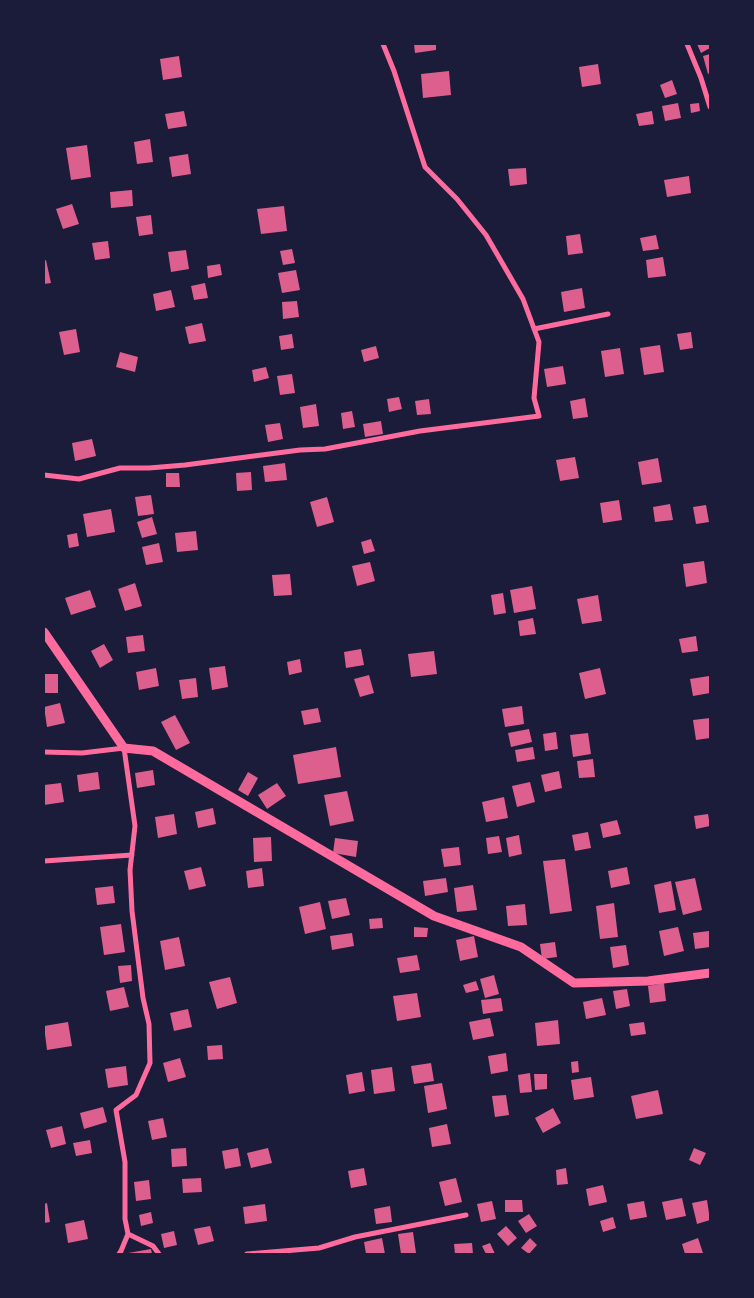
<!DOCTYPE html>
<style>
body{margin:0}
#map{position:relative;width:754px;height:1298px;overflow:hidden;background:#1b1b3a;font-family:Karla,sans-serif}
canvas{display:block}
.frame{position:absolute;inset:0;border:45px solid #1b1b3a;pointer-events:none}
</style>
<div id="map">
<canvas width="754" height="1298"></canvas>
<div class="frame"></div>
</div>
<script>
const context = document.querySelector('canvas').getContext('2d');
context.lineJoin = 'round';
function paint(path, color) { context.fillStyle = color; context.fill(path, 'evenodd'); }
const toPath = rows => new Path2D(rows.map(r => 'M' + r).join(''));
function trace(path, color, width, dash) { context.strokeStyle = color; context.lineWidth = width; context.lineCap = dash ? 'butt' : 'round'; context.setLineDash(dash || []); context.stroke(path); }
const building = toPath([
 [414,44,436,44,436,50,415,53],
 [697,44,710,44,710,48,701,53],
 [710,54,710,73,708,74,703,56],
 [179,56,182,77,163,80,160,59],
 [598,64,601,84,582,87,579,67],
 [449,71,451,95,423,98,421,74],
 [672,80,677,94,665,98,660,85],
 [678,103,681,118,665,121,662,106],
 [699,103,700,111,691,113,690,104],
 [184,111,187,126,168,129,165,114],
 [652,111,654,124,639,126,636,114],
 [150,139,153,162,137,164,134,142],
 [87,145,91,177,71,180,66,148],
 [188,154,191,174,172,177,169,157],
 [526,168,527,184,510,186,508,169],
 [689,176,691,193,667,197,664,180],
 [132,190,133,206,111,208,110,192],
 [72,204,79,224,63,229,56,209],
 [284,206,287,231,261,234,257,209],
 [151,215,153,234,139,236,136,217],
 [580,234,583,253,568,255,566,236],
 [656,235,659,249,643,251,640,238],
 [108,241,110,258,95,260,92,243],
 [292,249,295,263,283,265,280,251],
 [186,250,189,269,171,272,168,252],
 [663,257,666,276,648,278,646,260],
 [46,260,51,283,44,284,44,261],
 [220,264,222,275,208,278,207,266],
 [296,270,300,290,282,293,278,273],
 [205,283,208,298,194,300,191,286],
 [582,288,585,308,564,312,561,292],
 [171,290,175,307,156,311,153,294],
 [297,301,299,317,283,319,282,302],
 [202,323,206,341,189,344,185,327],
 [76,329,80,352,64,355,59,332],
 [691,332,693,348,680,350,677,334],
 [292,334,294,348,281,350,279,336],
 [660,345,664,372,644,375,640,348],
 [376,346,379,358,364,362,361,350],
 [620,348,624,374,605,377,601,351],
 [120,352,138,357,135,372,116,367],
 [563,366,566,384,547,387,544,369],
 [266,367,269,378,254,382,252,370],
 [292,374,295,393,280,395,277,376],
 [399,397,402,409,389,412,387,399],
 [585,398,588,417,573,419,570,401],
 [429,399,431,414,417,415,415,401],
 [316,404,319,426,303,428,300,407],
 [352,411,355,427,343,429,341,413],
 [381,421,383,434,365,437,363,424],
 [280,423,283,439,268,442,265,425],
 [92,439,96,456,75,461,72,443],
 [575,457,579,478,560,481,556,460],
 [658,458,662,482,642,485,638,462],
 [285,463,287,480,265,482,263,466],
 [251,472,252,490,237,491,236,473],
 [166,473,179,473,180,487,166,487],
 [151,495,154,514,138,516,135,497],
 [327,497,334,522,317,527,310,502],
 [619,500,622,520,603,523,600,503],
 [670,504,673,520,655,522,653,507],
 [706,505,709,522,696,524,693,507],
 [111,509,115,532,87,537,83,514],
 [152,517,157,534,142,538,137,522],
 [196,531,198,550,177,552,175,533],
 [77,533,79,546,69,548,67,535],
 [371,539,375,551,364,554,361,542],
 [159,543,163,562,146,565,142,547],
 [704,561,707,583,686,587,683,564],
 [370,562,375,581,357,586,352,566],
 [290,574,292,595,274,596,272,575],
 [135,583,142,606,125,611,118,589],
 [532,586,536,609,514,613,510,590],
 [90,590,96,607,71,615,65,598],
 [503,593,506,613,494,615,491,595],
 [598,595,602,621,582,624,577,599],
 [533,618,536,634,520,636,518,621],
 [143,635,145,651,128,653,126,637],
 [696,636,698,651,682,653,679,639],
 [104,644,113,660,100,668,91,651],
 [361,649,364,665,346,668,344,652],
 [434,651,437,674,411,677,408,654],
 [300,659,302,672,289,675,287,662],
 [225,666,228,687,212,690,209,668],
 [156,668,159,686,139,690,136,672],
 [600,668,606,694,585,699,579,673],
 [44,674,58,674,58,693,44,693],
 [369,675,374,693,360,697,354,679],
 [709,676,710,693,693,696,690,679],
 [196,678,198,697,182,699,179,680],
 [60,703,65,723,47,727,44,707],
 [522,706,524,724,505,727,502,709],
 [318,708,321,722,304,725,301,711],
 [175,715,190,743,176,750,161,722],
 [710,718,710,738,696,740,693,720],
 [529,729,532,742,511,747,508,733],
 [556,732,558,749,545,751,543,734],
 [588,733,591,754,573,757,570,735],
 [336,747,341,777,298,784,293,755],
 [533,747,535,759,517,762,515,750],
 [593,759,595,777,579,778,577,761],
 [153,770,155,785,137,788,135,773],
 [559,771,562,788,545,792,541,775],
 [98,772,100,789,79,792,77,775],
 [248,772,258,778,248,796,238,790],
 [530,782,535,802,517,807,512,786],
 [61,783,64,802,44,805,44,785],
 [277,783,286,796,267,809,258,795],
 [347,791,354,821,330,826,324,795],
 [504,797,508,818,486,822,482,802],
 [213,808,216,824,198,828,195,812],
 [174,814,177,834,158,838,155,817],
 [708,814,710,826,696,829,694,816],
 [617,820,621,834,603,838,600,824],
 [588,832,591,848,575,851,572,835],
 [519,835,522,854,509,857,506,838],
 [499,836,502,852,488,854,486,838],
 [271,837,272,861,254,862,253,838],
 [335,838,358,841,356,857,333,853],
 [459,847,461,865,444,867,441,849],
 [565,859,572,911,550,914,543,861],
 [201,867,206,886,189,890,184,871],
 [627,867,630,884,611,888,608,871],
 [262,868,264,886,248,888,246,871],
 [446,878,448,892,425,896,423,881],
 [695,878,702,910,683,915,675,882],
 [671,881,676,910,659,913,654,885],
 [473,885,477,910,457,912,454,888],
 [113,886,115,903,97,905,95,888],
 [346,898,350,915,332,919,328,901],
 [320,902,326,929,305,934,299,907],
 [614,903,618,937,600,939,596,906],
 [525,904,527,925,508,926,506,906],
 [382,918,383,928,370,929,369,919],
 [121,924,125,952,104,955,100,927],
 [414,927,428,928,427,937,414,937],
 [678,927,684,951,664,956,659,931],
 [709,931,710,947,695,949,693,933],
 [352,933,354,946,332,950,330,936],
 [474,936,478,957,460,961,456,940],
 [179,937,185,966,165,970,160,941],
 [555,942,557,957,542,959,540,944],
 [626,945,629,965,613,968,610,947],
 [417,955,420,970,400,973,397,958],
 [131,965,132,981,120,983,118,966],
 [494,975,499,994,485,998,480,979],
 [230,977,237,1003,217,1009,209,982],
 [476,981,479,990,466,993,463,985],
 [664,983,666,1001,650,1003,648,986],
 [124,987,129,1007,110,1011,106,991],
 [627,989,630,1006,616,1009,613,991],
 [417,993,421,1017,397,1021,393,996],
 [501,998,503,1011,483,1014,481,1000],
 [602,998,606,1015,586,1019,583,1002],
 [188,1009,192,1027,174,1031,170,1013],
 [490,1018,494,1036,473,1040,469,1022],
 [558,1020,560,1044,537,1046,535,1023],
 [68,1022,72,1046,47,1050,44,1026],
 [644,1022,646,1034,631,1036,629,1024],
 [222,1045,223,1059,208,1060,207,1046],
 [506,1053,508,1071,491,1074,488,1056],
 [180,1058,186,1077,168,1082,163,1063],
 [578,1061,579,1072,572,1073,571,1062],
 [431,1063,434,1081,414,1084,411,1066],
 [126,1066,128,1085,108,1088,105,1069],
 [392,1067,395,1091,374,1094,371,1070],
 [362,1072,365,1091,349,1094,346,1075],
 [530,1073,532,1092,520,1093,518,1075],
 [534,1074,547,1074,547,1089,535,1090],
 [591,1077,594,1097,574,1100,571,1080],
 [442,1083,447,1109,428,1113,424,1086],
 [658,1090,663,1114,636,1119,631,1096],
 [506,1095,509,1115,495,1117,492,1096],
 [103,1107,107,1122,84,1129,80,1113],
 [553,1108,561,1123,543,1133,535,1118],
 [163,1118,167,1137,152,1140,148,1121],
 [447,1124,451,1144,432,1147,429,1128],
 [62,1126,66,1144,51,1148,46,1130],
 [90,1140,92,1153,76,1156,73,1143],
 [186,1148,187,1166,172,1167,171,1149],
 [238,1148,241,1166,225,1169,222,1151],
 [268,1148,272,1163,251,1168,247,1153],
 [694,1148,706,1153,700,1165,689,1160],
 [364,1168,367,1185,351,1188,348,1171],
 [566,1168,568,1184,557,1185,556,1170],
 [201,1178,202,1192,183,1193,182,1179],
 [456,1178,462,1202,445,1206,439,1182],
 [149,1180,151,1199,136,1201,134,1182],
 [603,1185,607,1202,589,1206,586,1189],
 [682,1198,686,1216,666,1220,662,1202],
 [505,1200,522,1200,523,1212,505,1212],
 [707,1200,710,1220,697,1224,692,1203],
 [492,1201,496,1219,481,1222,477,1204],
 [644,1201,647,1217,630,1220,627,1204],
 [47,1203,50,1222,44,1223,44,1204],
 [265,1204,267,1221,245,1224,243,1207],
 [390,1206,392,1222,376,1224,374,1209],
 [151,1212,153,1223,141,1226,139,1215],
 [529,1214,537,1226,526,1233,518,1221],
 [613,1217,616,1228,603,1232,600,1221],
 [84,1220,88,1239,68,1243,65,1224],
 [210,1226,214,1241,198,1245,194,1229],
 [506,1226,517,1238,508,1246,497,1234],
 [174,1231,177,1245,164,1248,161,1234],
 [413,1232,416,1253,401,1254,398,1234],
 [382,1238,385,1254,366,1254,364,1242],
 [530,1238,537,1245,529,1254,521,1248],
 [698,1238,703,1253,685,1254,682,1244],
 [472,1243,473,1254,455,1254,454,1244],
 [490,1243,495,1254,486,1254,482,1246],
 [151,1249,152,1254,128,1254,128,1253]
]);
const minor = toPath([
 [687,44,701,78,710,107],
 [534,329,608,314],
 [44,475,79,479,120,468,149,468,185,465,300,450,325,449,420,431,539,416,534,398,539,342,523,299,486,235,457,199,425,167,394,71,383,44],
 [44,752,82,753,124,748,135,826,130,870,132,911,143,998,149,1024,150,1063,136,1095,116,1110,125,1162,125,1219,128,1234,121,1251,119,1254],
 [44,861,132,855],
 [128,1234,153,1246,159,1254],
 [247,1254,319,1248,355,1237,466,1215]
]);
const secondary = toPath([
 [44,632,124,748,153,751,434,916,521,947,574,983,648,981,710,973]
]);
paint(building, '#dd5f8e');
trace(minor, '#ff6b9d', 5);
trace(secondary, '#ff6b9d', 9);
</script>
